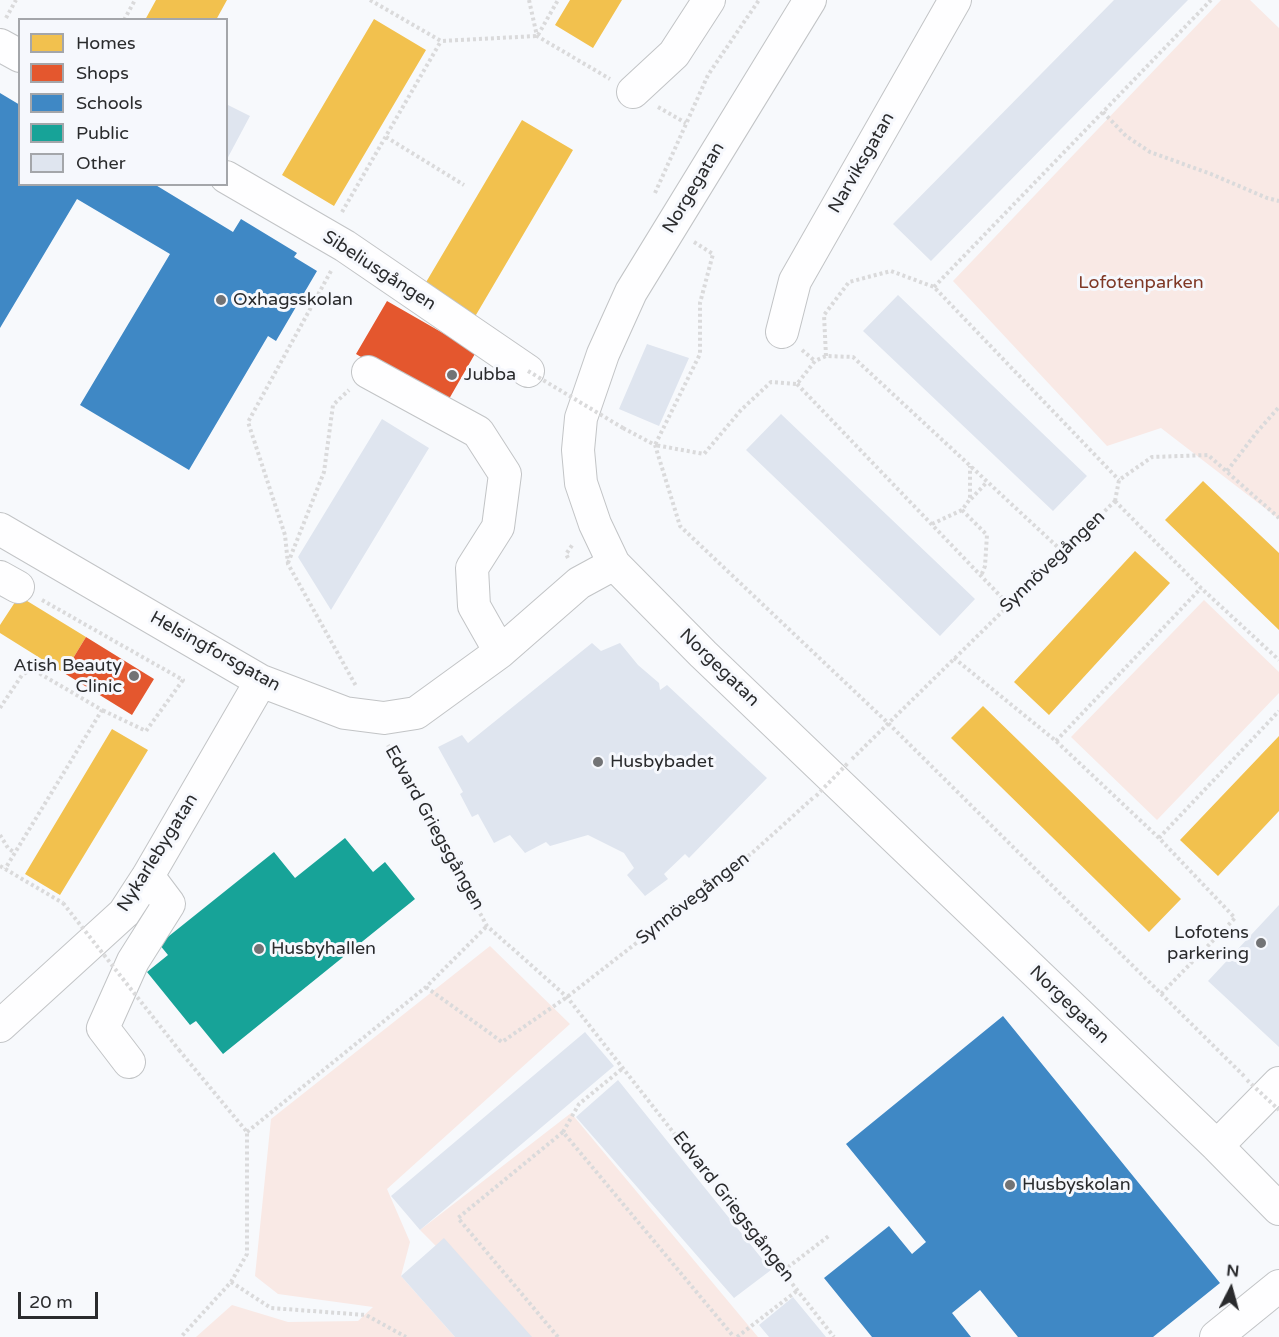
<!DOCTYPE html>
<meta charset="utf-8">
<style>
body{margin:0}
#map{position:relative;width:1279px;height:1337px;overflow:hidden;background:#f7f9fc;font-family:"Varela Round",sans-serif}
canvas{display:block}
.legend{position:absolute;left:18px;top:18px;width:210px;height:168px;box-sizing:border-box;background:#f6f8fd;border:2px solid #a4a6aa;margin:0;padding:8px 10px;list-style:none;font-size:18px;color:#2a2b2d}
.legend li{display:flex;align-items:center;gap:12px;height:30px}
.legend b{width:30px;border:2px solid #a4a6aa}
.north{position:absolute;left:1201px;top:1259px;width:60px;height:60px;-webkit-text-stroke:4px #f6f8fd;paint-order:stroke;rotate:6deg;font-size:16px;font-weight:700;line-height:24px;text-align:center;color:#2a2b2d}
.north::after{content:'';display:block;margin:auto;width:21px;height:27px;background:#2a2b2d;clip-path:polygon(50% 0,100% 100%,50% 72%,0 100%)}
.scale{position:absolute;left:18px;top:1292px;width:80px;height:27px;box-sizing:border-box;border:3px solid #2a2b2d;border-top:0;padding-left:8px;font-size:18px;line-height:21px;white-space:nowrap;color:#2a2b2d;-webkit-text-stroke:4px #f6f8fd;paint-order:stroke}
</style>
<div id="map">
<canvas width="1279" height="1337"></canvas>
<ul class="legend">
<li><b style="height:16px;background:#f2c14e"></b>Homes</li>
<li><b style="height:16px;background:#e4572e"></b>Shops</li>
<li><b style="height:16px;background:#3f88c5"></b>Schools</li>
<li><b style="height:16px;background:#17a398"></b>Public</li>
<li><b style="height:16px;background:#dfe5ef"></b>Other</li>
</ul>
<div class="north">N</div>
<div class="scale">20 m</div>
</div>
<script>
const context = document.querySelector('canvas').getContext('2d');
context.lineJoin = 'round';
function paint(path, color) { context.fillStyle = color; context.fill(path, 'evenodd'); }
const toPath = rows => new Path2D(rows.map(r => 'M' + r).join(''));
function trace(path, color, width, dash) { context.strokeStyle = color; context.lineWidth = width; context.lineCap = dash ? 'butt' : 'round'; context.setLineDash(dash || []); context.stroke(path); }
function drawText(font, color, halo, rows, align = 'center') {
  context.font = font + ' "Varela Round",sans-serif'; context.lineWidth = 6; context.setLineDash([]); context.textBaseline = 'middle'; context.strokeStyle = halo; context.fillStyle = color; for (const [text, x, y, turn = 0] of rows) {
    context.save(); context.translate(x, y); context.rotate((+turn || 0) * Math.PI / 180); context.textAlign = isNaN(turn) ? turn : align; if (halo) context.strokeText(text, 0, 0); context.fillText(text, 0, 0); context.restore();
  }
}
const green = toPath([
 [1221,0,1250,0,1279,28,1279,519,1161,428,1107,446,953,281],
 [1204,600,1279,672,1279,693,1157,820,1071,737],
 [490,946,570,1024,387,1189,410,1242,401,1276,455,1337,196,1337,232,1305,288,1322,358,1321,373,1307,278,1294,255,1276,271,1119],
 [571,1113,758,1337,526,1337,420,1230]
]);
const homes = toPath([
 [156,0,227,0,216,20,145,20],
 [570,0,622,0,593,48,555,25],
 [374,19,426,50,334,206,282,175],
 [522,120,573,150,473,320,422,289],
 [1203,481,1279,553,1279,630,1165,520],
 [1135,551,1170,583,1049,715,1014,682],
 [19,596,86,637,64,673,0,633,0,625],
 [983,706,1181,899,1149,932,951,738],
 [112,729,148,750,60,895,25,874],
 [1279,736,1279,811,1218,876,1180,840]
]);
const shops = toPath([
 [387,301,476,352,445,406,356,354],
 [86,637,154,679,132,715,64,673]
]);
const schools = toPath([
 [0,93,20,105,20,184,154,184,233,232,241,219,297,253,294,257,317,271,276,341,268,336,189,470,80,405,170,254,77,199,0,328],
 [1003,1016,1220,1283,1153,1337,1018,1337,980,1290,952,1313,971,1337,872,1337,824,1278,889,1226,912,1254,926,1242,846,1144]
]);
const public = toPath([
 [345,838,373,872,385,862,415,899,223,1054,196,1021,190,1025,147,972,168,955,159,944,274,852,295,878]
]);
const building = toPath([
 [1114,0,1188,0,931,261,893,224],
 [226,104,250,116,226,161],
 [898,295,1087,476,1053,511,863,331],
 [647,344,689,358,659,426,619,409],
 [781,414,975,599,940,636,746,450],
 [382,419,429,448,331,610,298,557],
 [592,643,601,651,620,643,638,665,659,683,660,690,667,685,767,778,689,858,685,854,664,874,668,879,645,896,627,875,634,868,624,853,588,835,550,846,546,842,525,853,510,835,494,843,478,814,472,817,460,794,463,792,438,747,462,735,468,743],
 [1279,905,1279,1047,1208,981],
 [585,1032,614,1066,420,1230,391,1196],
 [618,1080,771,1270,734,1298,576,1117],
 [444,1238,532,1337,455,1337,401,1276],
 [793,1297,826,1337,769,1337,759,1325]
]);
const path = toPath([
 [370,0,441,41,537,36],
 [529,0,537,36,610,79],
 [6,18,16,0],
 [124,20,135,0],
 [538,35,558,0],
 [658,107,686,123],
 [1103,112,1126,136,1150,152,1211,174,1267,198,1279,201],
 [386,137,464,185],
 [655,193,708,75,759,0],
 [342,212,441,41],
 [694,242,713,254,700,303,700,354,655,445,704,454,741,410,771,382,797,384,815,361,826,356,853,357,1063,552],
 [331,271,248,422,285,535,288,564,356,686],
 [934,287,1211,0],
 [802,350,815,361],
 [826,356,824,315,849,282,891,271,934,287,1119,480],
 [797,384,1009,605],
 [623,428,655,445,680,526,888,723,1246,1078],
 [1227,471,1257,432,1279,407],
 [971,499,987,482],
 [1115,501,1201,588,1279,660],
 [1115,501,1119,480,1152,457,1208,455,1279,518],
 [962,510,987,535,985,566,981,576],
 [932,524,962,510,970,499,970,466],
 [568,558,566,554,573,544],
 [288,563,324,472,333,405,349,390],
 [42,600,183,680,146,731,102,710],
 [954,658,1056,741,1159,838,1235,918,1161,994],
 [0,708,22,675,32,669,102,710,5,869],
 [1056,741,1201,588],
 [388,745,487,926,567,997,834,1337],
 [852,759,1115,501],
 [0,835,8,848,15,853],
 [1159,838,1279,711],
 [0,866,63,903],
 [426,987,502,1042,567,997,752,853,813,798],
 [179,1050,247,1132,247,1254,231,1282,181,1337],
 [247,1132,426,987,487,926],
 [563,1132,579,1104,623,1068],
 [783,1271,830,1235],
 [231,1282,271,1308,366,1315,406,1337],
 [558,1337,458,1218,563,1132,734,1337],
 [737,1337,798,1290]
]);
const minor = toPath([
 [810,0,631,292,603,354,581,418,578,450,581,483,595,524,614,564,703,654,1217,1146,1279,1209],
 [0,45,20,56],
 [633,92,674,54,709,0],
 [226,177,345,246,528,371],
 [782,332,795,281,955,0],
 [368,372,478,432,505,474,498,527,472,568,474,606,500,652],
 [0,529,261,681,345,713,384,718,416,713,500,652,579,583,614,564],
 [0,577,18,587],
 [0,1026,124,913,148,876,261,681],
 [129,1062,103,1028,133,961,169,904,148,876],
 [1217,1146,1279,1083],
 [1216,1337,1279,1286]
]);
const pathBridge = toPath([
 [528,371,623,428],
 [816,796,849,762],
 [63,903,179,1050],
 [1247,1080,1279,1110]
]);
const markers = [
 [221,300,6,"#727375"],
 [452,375,6,"#727375"],
 [134,676,6,"#727375"],
 [598,762,6,"#727375"],
 [1261,943,6,"#727375"],
 [259,949,6,"#727375"],
 [1010,1185,6,"#727375"]
];
const streetNames = [
 ["Narviksgatan",862,163,-60],
 ["Norgegatan",694,188,-59],
 ["Sibeliusgången",379,271,33],
 ["Synnövegången",1053,562,-44],
 ["Helsingforsgatan",215,652,29],
 ["Norgegatan",719,668,44],
 ["Edvard Griegsgången",434,828,61],
 ["Nykarlebygatan",158,853,-58],
 ["Synnövegången",693,899,-38],
 ["Norgegatan",1069,1005,44],
 ["Edvard Griegsgången",733,1207,52]
];
const parkNames = [
 ["Lofotenparken",1141,283]
];
const poiNames = [
 ["Oxhagsskolan",233,300],
 ["Jubba",464,375],
 ["Atish Beauty",122,666,"right"],
 ["Clinic",122,687,"right"],
 ["Husbybadet",610,762],
 ["Lofotens",1249,933,"right"],
 ["parkering",1249,954,"right"],
 ["Husbyhallen",271,949],
 ["Husbyskolan",1022,1185]
];
paint(green, '#f9e9e5');
paint(homes, '#f2c14e');
paint(shops, '#e4572e');
paint(schools, '#3f88c5');
paint(public, '#17a398');
paint(building, '#dfe5ef');
trace(minor, '#c2c4c6', 34);
trace(path, '#dadadb', 4, [3, 3]);
trace(minor, '#fefeff', 32);
trace(pathBridge, '#dadadb', 4, [3, 3]);
for (const [x, y, r, color] of markers) { const dot = new Path2D(); dot.arc(x, y, r, 0, 2 * Math.PI); context.fillStyle = color; context.fill(dot); trace(dot, '#f6f8fd', 2); }
drawText('18px', '#2a2b2d', '#f6f8fd', streetNames);
drawText('18px', '#7f3826', '#f6f8fd', parkNames);
drawText('18px', '#2a2b2d', '#f6f8fd', poiNames, 'left');
</script>
